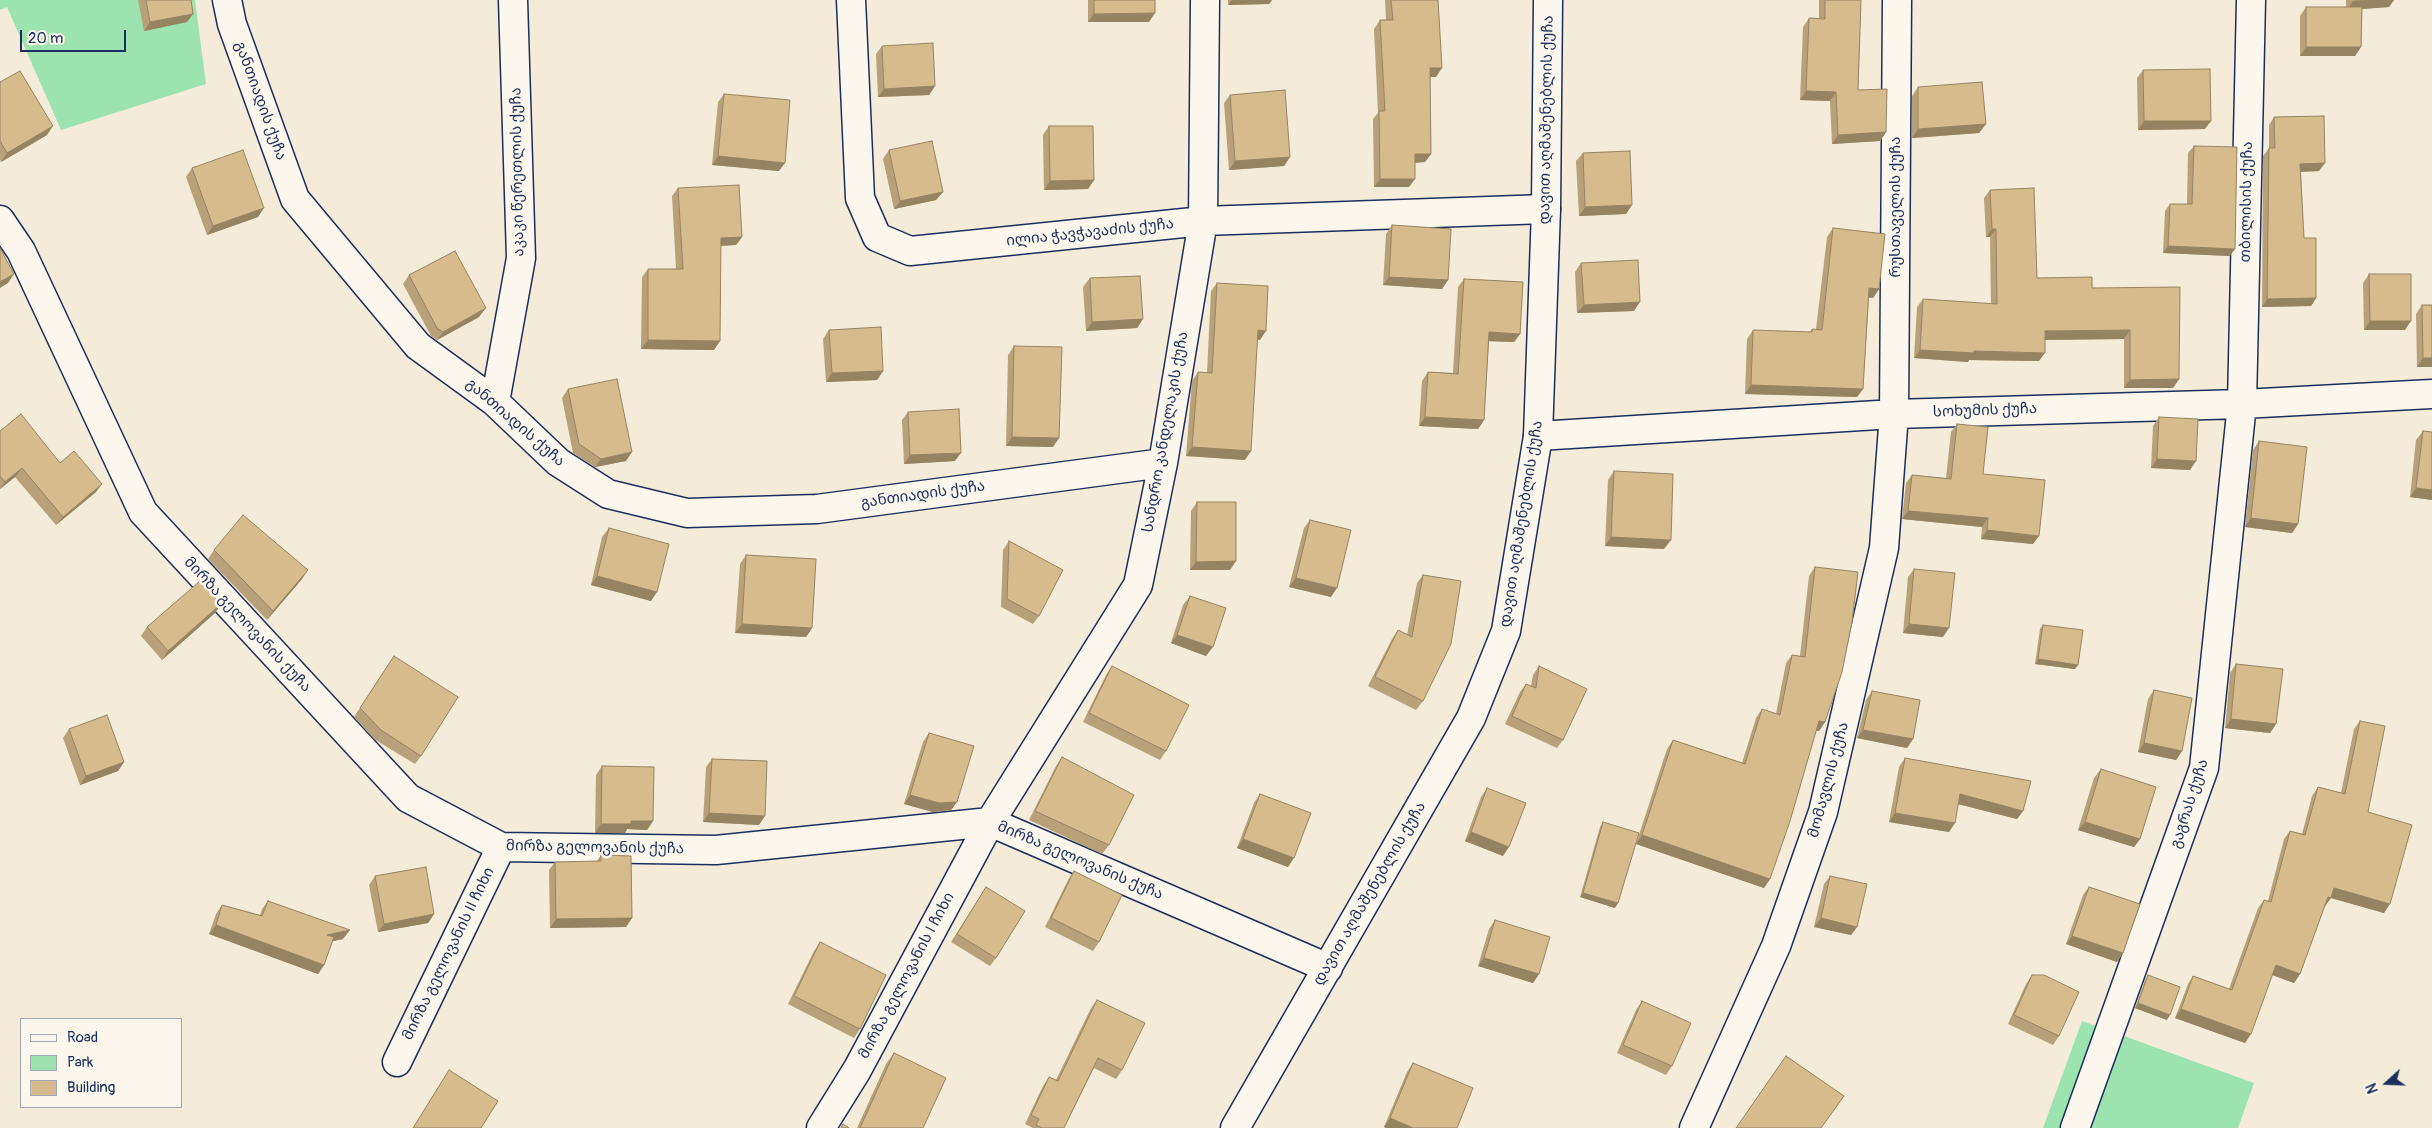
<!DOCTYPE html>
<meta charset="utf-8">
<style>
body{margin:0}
#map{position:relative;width:2432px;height:1128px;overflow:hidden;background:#f4ebd9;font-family:Pangolin,sans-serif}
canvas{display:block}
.legend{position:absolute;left:20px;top:1018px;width:162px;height:90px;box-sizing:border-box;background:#fbf7ec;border:1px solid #a1a7b3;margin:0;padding:6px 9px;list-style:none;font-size:15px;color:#1b2f5e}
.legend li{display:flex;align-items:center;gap:10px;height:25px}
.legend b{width:25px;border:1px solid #a1a7b3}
.north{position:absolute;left:2362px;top:1058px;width:50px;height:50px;-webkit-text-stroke:4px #fbf7ec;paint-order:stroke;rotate:250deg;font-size:14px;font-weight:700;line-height:20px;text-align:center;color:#1b2f5e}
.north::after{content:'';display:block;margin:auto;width:18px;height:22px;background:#1b2f5e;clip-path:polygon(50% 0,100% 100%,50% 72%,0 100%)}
.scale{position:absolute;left:20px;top:30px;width:106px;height:22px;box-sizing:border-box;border:2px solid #1b2f5e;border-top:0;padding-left:6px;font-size:15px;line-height:18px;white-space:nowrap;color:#1b2f5e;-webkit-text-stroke:4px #fbf7ec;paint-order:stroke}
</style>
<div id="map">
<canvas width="2432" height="1128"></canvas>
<ul class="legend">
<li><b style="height:6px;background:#fbf7ec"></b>Road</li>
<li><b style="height:14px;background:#9ce3b0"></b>Park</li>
<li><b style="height:14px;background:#d6bb8c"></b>Building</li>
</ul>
<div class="north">N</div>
<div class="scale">20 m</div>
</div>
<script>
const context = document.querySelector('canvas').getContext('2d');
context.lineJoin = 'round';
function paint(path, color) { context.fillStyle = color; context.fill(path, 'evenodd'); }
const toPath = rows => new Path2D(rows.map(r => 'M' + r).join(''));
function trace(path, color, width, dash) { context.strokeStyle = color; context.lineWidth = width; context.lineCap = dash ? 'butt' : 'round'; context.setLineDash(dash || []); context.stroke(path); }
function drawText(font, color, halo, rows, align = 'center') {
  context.font = font + ' Pangolin,"Noto Sans Georgian",sans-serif'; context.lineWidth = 5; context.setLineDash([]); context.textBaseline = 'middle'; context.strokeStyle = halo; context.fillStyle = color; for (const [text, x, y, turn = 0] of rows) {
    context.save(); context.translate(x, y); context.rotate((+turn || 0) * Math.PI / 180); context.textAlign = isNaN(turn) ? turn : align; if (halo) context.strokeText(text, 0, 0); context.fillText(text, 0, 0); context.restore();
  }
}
const green = toPath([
 [0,0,195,0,206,84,61,130,7,7,0,10],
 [2082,1021,2254,1083,2238,1128,2043,1128]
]);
const minor = toPath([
 [227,0,232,24,295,199,418,346,495,402,558,462,608,494,687,513,817,509,1163,463],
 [851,0,860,198,877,237,910,251,1203,221,1546,209],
 [0,220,21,251,143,512,408,798,501,847,716,850,990,822,1328,968],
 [495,402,521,258,513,0],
 [1538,436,1894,414,2242,404,2432,394],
 [397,1062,501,847],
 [821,1128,857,1070,990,822,1138,585,1163,463,1203,221,1205,0],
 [1694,1128,1776,946,1823,812,1884,548,1894,414,1897,0],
 [2075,1128,2204,768,2242,404,2251,0]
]);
const tertiary = toPath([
 [1235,1128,1471,718,1506,631,1538,436,1546,209,1548,0]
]);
const wall = toPath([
 [138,0,191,0,193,14,187,22,144,31],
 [1088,0,1155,0,1149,22,1088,22],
 [1228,0,1272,0,1269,4,1228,5],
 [1385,0,1438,0,1436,77,1430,77,1431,154,1425,162,1415,163,1409,187,1374,187,1373,119,1378,113,1374,29,1380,20,1386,20],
 [1819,0,1861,0,1858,90,1886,132,1880,141,1832,144,1830,101,1800,100,1803,27,1809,18,1819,19],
 [2346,0,2394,0,2389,7,2362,9,2361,47,2355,56,2300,56,2300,16,2306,7,2346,7],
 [882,46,935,86,929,95,878,97,876,54],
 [2143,70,2205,129,2138,130,2137,78],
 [0,82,47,135,1,162,0,160],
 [1918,87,1986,124,1979,133,1912,138,1912,96],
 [724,94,779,171,712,165,718,102],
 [1230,95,1290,157,1284,166,1229,170,1224,103],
 [2274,117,2319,171,2301,172,2304,238,2316,298,2311,306,2262,307,2263,156,2269,148,2269,125],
 [1049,126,1094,180,1088,189,1044,190,1043,135],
 [2194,146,2230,256,2163,253,2165,211,2170,204,2187,204,2188,153],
 [889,150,943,192,936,200,894,209,883,159],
 [1583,153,1626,214,1579,216,1576,161],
 [192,168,258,217,207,235,186,177],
 [678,188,742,237,736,245,720,246,714,350,641,349,642,277,648,269,676,269,672,196],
 [1990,190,2037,278,2092,288,2179,379,2173,388,2124,388,2124,339,2045,340,2039,361,1969,360,1968,362,1914,358,1917,307,1923,299,1991,304,1990,237,1986,237,1984,198],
 [1392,225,1448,280,1442,289,1383,285,1386,234],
 [1833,228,1879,289,1873,298,1869,297,1863,389,1857,397,1745,394,1747,339,1753,330,1810,332,1812,329,1816,329,1827,237],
 [1581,263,1634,311,1577,313,1575,272],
 [2369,274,2405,330,2364,330,2363,283],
 [409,275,479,317,437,340,431,336,403,284],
 [1090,278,1143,319,1137,328,1086,331,1083,287],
 [1464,279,1520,334,1514,342,1489,341,1484,420,1478,429,1419,426,1422,381,1428,372,1453,373,1458,287],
 [1217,283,1260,340,1257,339,1245,460,1186,456,1192,381,1198,372,1207,373,1211,291],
 [2422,305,2432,305,2432,367,2417,367,2416,314],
 [829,330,883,371,877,380,826,382,823,339],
 [1014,346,1053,447,1006,446,1008,355],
 [568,389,626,461,595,467,573,453,562,398],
 [908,412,955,461,904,464,902,420],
 [2159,417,2190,470,2151,468,2153,426],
 [1957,424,1983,474,2033,544,1981,539,1982,527,1902,519,1906,483,1912,475,1946,478,1951,432],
 [0,431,60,463,96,492,56,525,15,477,0,489],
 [2423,431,2432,432,2432,500,2410,497,2416,440],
 [2259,441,2298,524,2292,533,2245,527,2253,450],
 [1614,471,1664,549,1605,546,1608,480],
 [1197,502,1230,570,1190,570,1191,511],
 [1310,520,1331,597,1289,587,1304,528],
 [609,528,651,601,591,585,602,537],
 [1009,541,1039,616,1033,624,1001,607,1003,550],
 [214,550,302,579,267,620,208,559],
 [746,555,812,628,806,637,735,633,740,564],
 [1815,567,1825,722,1819,731,1816,730,1770,879,1764,888,1636,844,1667,749,1673,740,1742,763,1756,718,1762,709,1776,714,1786,663,1792,655,1800,656,1809,576],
 [1914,569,1943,637,1903,633,1908,577],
 [1423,575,1423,701,1416,710,1368,686,1392,639,1398,630,1407,635,1417,583],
 [1190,596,1206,656,1171,643,1183,605],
 [221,604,215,613,162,660,141,636,147,627],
 [2043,625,2075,669,2035,664,2040,629],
 [394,656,421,756,415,764,374,739,354,717],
 [2236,664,2276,724,2270,733,2225,728,2230,673],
 [1112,666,1166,751,1160,760,1083,722,1106,675],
 [1539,666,1563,740,1557,748,1505,724,1520,692,1526,684,1531,686,1533,675],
 [2154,690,2182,751,2176,760,2138,752,2148,699],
 [1872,691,1913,739,1907,748,1857,738,1866,700],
 [2360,721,2368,812,2384,913,2331,898,2325,906,2300,974,2294,983,2272,975,2245,1043,2175,1018,2188,984,2193,976,2229,989,2258,908,2264,900,2268,901,2284,839,2290,831,2302,834,2312,796,2318,787,2341,793,2354,729],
 [69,729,124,762,118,771,80,785,63,738],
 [929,733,957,802,951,810,933,812,904,804,923,742],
 [1062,757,1109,845,1102,854,1029,820,1056,766],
 [1905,758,2023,811,2017,819,1958,804,1949,832,1889,822,1899,767],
 [712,759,759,825,703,822,706,767],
 [602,766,653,821,647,830,627,829,625,833,595,833,596,775],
 [2101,769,2140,839,2134,847,2078,830,2094,778],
 [1487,788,1503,856,1465,841,1481,797],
 [1260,794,1288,867,1237,848,1254,803],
 [1603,822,1615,908,1580,897,1600,827],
 [601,855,632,918,626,927,550,928,549,870,555,862,597,861],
 [1074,871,1099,942,1093,951,1045,927,1068,880],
 [375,876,434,914,428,923,378,932,369,885],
 [1830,876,1857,927,1851,935,1814,927,1824,884],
 [986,887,996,958,990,966,951,942],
 [2089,887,2123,953,2117,962,2066,944,2083,895],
 [268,901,343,939,332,941,324,965,318,974,209,934,216,914,222,905,260,915,262,909],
 [1495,920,1539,974,1533,983,1478,966,1489,929],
 [820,942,860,1029,854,1038,788,1004,814,951],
 [2032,975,2059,1036,2053,1045,2008,1024,2026,984],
 [2148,975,2167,1020,2135,1008,2145,980],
 [1097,1000,1122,1070,1116,1079,1094,1068,1064,1128,1033,1128,1025,1124,1043,1086,1049,1077,1056,1080,1091,1008],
 [1642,1001,1672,1066,1666,1075,1617,1053,1636,1010],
 [894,1053,923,1128,857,1128,886,1064],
 [1413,1063,1457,1128,1386,1128,1384,1127,1407,1072]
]);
const shadedWall = toPath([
 [1232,0,1272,0,1269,4,1228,5],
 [2367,0,2394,0,2389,7,2347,10,2353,1],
 [1155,13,1149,22,1088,22,1094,14],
 [193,14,187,22,144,31,150,22],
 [2306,47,2361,47,2355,56,2300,56],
 [1430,68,1442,68,1436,77,1424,77],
 [935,86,929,95,878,97,884,89],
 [1806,91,1836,92,1830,101,1800,100],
 [2144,121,2211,121,2205,129,2138,130],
 [1986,124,1979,133,1912,138,1918,129],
 [53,126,47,135,1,162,7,153],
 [1886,132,1880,141,1832,144,1838,135],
 [1415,154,1431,154,1425,162,1408,163],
 [718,156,785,163,779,171,712,165],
 [1290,157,1284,166,1229,170,1235,161],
 [2325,163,2319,171,2295,172,2300,164],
 [1380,179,1415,179,1409,187,1374,187],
 [1094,180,1088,189,1044,190,1050,181],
 [943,192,936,200,894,209,900,201],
 [1632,205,1626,214,1579,216,1585,207],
 [264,208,258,217,207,235,213,226],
 [1992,229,1996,229,1990,237,1986,237],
 [742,237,736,245,714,246,721,238],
 [2168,246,2235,249,2230,256,2163,253],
 [14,274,8,283,0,288,0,282],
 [1389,277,1448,280,1442,289,1383,285],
 [1869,288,1879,289,1873,298,1863,297],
 [2316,298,2311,306,2262,307,2267,299],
 [1640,302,1634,311,1577,313,1584,305],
 [486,308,479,317,437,340,443,332],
 [1143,319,1137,328,1086,331,1092,322],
 [2370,321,2411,321,2405,330,2364,330],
 [1258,330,1266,331,1260,340,1252,339],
 [2130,330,2124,339,2039,340,2045,331],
 [1489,332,1520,334,1514,342,1483,341],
 [648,340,720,341,714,350,641,349],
 [1920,350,2045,353,2039,361,1969,360,1968,362,1914,358],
 [2423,358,2432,358,2432,367,2417,367],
 [883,371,877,380,826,382,832,373],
 [2179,379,2173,388,2124,388,2130,380],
 [1751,385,1863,389,1857,397,1745,394],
 [1425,417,1484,420,1478,429,1419,426],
 [1012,437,1059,438,1053,447,1006,446],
 [1192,447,1251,451,1245,460,1186,456],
 [632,452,626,461,595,467,601,459],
 [961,453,955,461,904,464,910,455],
 [2157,459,2196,461,2190,470,2151,468],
 [22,468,15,477,0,489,5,482],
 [102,484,96,492,56,525,63,517],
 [2416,488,2432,490,2432,500,2410,497],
 [1908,511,1988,518,1982,527,1902,519],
 [2251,518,2298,524,2292,533,2245,527],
 [1987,530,2039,536,2033,544,1981,539],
 [1611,537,1671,540,1664,549,1605,546],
 [1236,561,1230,570,1190,570,1196,562],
 [308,570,302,579,267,620,273,611],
 [597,576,657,592,651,601,591,585],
 [1296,578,1337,588,1331,597,1289,587],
 [221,604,215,613,162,660,168,651],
 [742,624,812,628,806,637,735,633],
 [1909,624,1949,628,1943,637,1903,633],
 [1177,635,1213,647,1206,656,1171,643],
 [2038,659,2078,665,2075,669,2035,664],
 [2231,719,2276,724,2270,733,2225,728],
 [1819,721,1825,722,1819,731,1813,730],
 [1863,730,1913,739,1907,748,1857,738],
 [2144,743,2182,751,2176,760,2138,752],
 [124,762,118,771,80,785,86,776],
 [1960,794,2023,811,2017,819,1954,803],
 [910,795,957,802,951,810,933,812,904,804],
 [709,813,765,816,759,825,703,822],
 [1895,813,1955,823,1949,832,1889,822],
 [631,821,653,821,647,830,627,829,625,833,595,833,601,824],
 [2085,822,2140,839,2134,847,2078,830],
 [1471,832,1509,847,1503,856,1465,841],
 [1642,835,1770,879,1764,888,1636,844],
 [1243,839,1294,858,1288,867,1237,848],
 [2334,888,2390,904,2384,913,2331,898,2325,906,2322,905],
 [1583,893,1618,903,1615,908,1580,897],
 [434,914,428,923,378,932,384,924],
 [632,918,626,927,550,928,556,919],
 [1821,918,1857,927,1851,935,1814,927],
 [216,925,324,965,318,974,209,934],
 [350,930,343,939,321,944,327,935],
 [2072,936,2123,953,2117,962,2066,944],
 [1484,958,1539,974,1533,983,1478,966],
 [2276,965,2300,974,2294,983,2270,974],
 [2138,1003,2170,1015,2167,1020,2135,1008],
 [2181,1009,2251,1034,2245,1043,2175,1018],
 [1390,1118,1413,1128,1386,1128,1384,1127]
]);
const building = toPath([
 [146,0,191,0,193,14,150,22,146,0],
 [1094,0,1155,0,1155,13,1094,14,1094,0],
 [1391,0,1438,0,1442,68,1430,68,1431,154,1415,154,1415,179,1380,179,1379,111,1385,111,1380,20,1393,20,1391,0],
 [1825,0,1861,0,1858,90,1887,89,1886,132,1838,135,1836,92,1806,91,1809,18,1825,19,1825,0],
 [2306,7,2362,7,2361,47,2306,47,2306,7],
 [933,43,935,86,884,89,882,46,933,43],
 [2210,69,2211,121,2144,121,2143,70,2210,69],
 [20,71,53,126,7,153,0,141,0,82,20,71],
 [1982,82,1986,124,1918,129,1918,87,1982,82],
 [1285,90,1290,157,1235,161,1230,95,1285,90],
 [724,94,790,100,785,163,718,156,724,94],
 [2324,116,2325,163,2300,164,2304,238,2316,238,2316,298,2267,299,2269,148,2275,148,2274,117,2324,116],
 [1049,126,1093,126,1094,180,1050,181,1049,126],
 [932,141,943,192,900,201,889,150,932,141],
 [2194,146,2237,147,2235,249,2168,246,2170,204,2192,204,2194,146],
 [243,150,264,208,213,226,192,168,243,150],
 [1630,151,1632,205,1585,207,1583,153,1630,151],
 [739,185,742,237,721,238,720,341,648,340,648,269,683,269,678,188,739,185],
 [2034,188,2037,278,2092,277,2092,288,2180,287,2179,379,2130,380,2130,330,2045,331,2045,353,1974,351,1974,353,1920,350,1923,299,1997,304,1996,229,1992,229,1990,190,2034,188],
 [1392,225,1451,229,1448,280,1389,277,1392,225],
 [1833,228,1885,234,1879,289,1869,288,1863,389,1751,385,1753,330,1812,332,1812,329,1822,330,1833,228],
 [0,248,14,274,0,282,0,248],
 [455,251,486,308,443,332,437,328,409,275,455,251],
 [1638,260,1640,302,1584,305,1581,263,1638,260],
 [2369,274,2411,274,2411,321,2370,321,2369,274],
 [1140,276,1143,319,1092,322,1090,278,1140,276],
 [1464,279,1523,282,1520,334,1489,332,1484,420,1425,417,1428,372,1458,374,1464,279],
 [1217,283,1268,286,1266,331,1258,330,1251,451,1192,447,1198,372,1212,373,1217,283],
 [2422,305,2432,305,2432,358,2423,358,2422,305],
 [881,327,883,371,832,373,829,330,881,327],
 [1014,346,1062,347,1059,438,1012,437,1014,346],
 [617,379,632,452,601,459,579,444,568,389,617,379],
 [959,409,961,453,910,455,908,412,959,409],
 [21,414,60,463,74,451,102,484,63,517,22,468,5,482,0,476,0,431,21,414],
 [2159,417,2198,419,2196,461,2157,459,2159,417],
 [1957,424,1988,427,1983,474,2045,480,2039,536,1987,530,1988,518,1908,511,1912,475,1951,479,1957,424],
 [2423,431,2432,432,2432,490,2416,488,2423,431],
 [2259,441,2307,447,2298,524,2251,518,2259,441],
 [1614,471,1673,474,1671,540,1611,537,1614,471],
 [1197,502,1236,502,1236,561,1196,562,1197,502],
 [243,515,308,570,273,611,214,550,243,515],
 [1310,520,1351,530,1337,588,1296,578,1310,520],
 [609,528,669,544,657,592,597,576,609,528],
 [1009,541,1063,570,1039,616,1007,599,1009,541],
 [746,555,816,559,812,628,742,624,746,555],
 [1815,567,1858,572,1852,622,1842,672,1825,722,1819,721,1790,821,1770,879,1642,835,1673,740,1745,764,1762,709,1780,715,1792,655,1805,657,1815,567],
 [1914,569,1955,573,1949,628,1909,624,1914,569],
 [1423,575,1461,581,1451,644,1423,701,1375,677,1398,630,1412,637,1423,575],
 [200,581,221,604,168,651,147,627,200,581],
 [1190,596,1226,608,1213,647,1177,635,1190,596],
 [2043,625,2083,630,2078,665,2038,659,2043,625],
 [394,656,458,697,421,756,381,730,360,708,394,656],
 [2236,664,2283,669,2276,724,2231,719,2236,664],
 [1112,666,1189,705,1166,751,1089,713,1112,666],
 [1539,666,1587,689,1563,740,1512,716,1526,684,1536,688,1539,666],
 [2154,690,2192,698,2182,751,2144,743,2154,690],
 [1872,691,1920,700,1913,739,1863,730,1872,691],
 [107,715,124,762,86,776,69,729,107,715],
 [2360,721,2385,726,2368,812,2412,825,2390,904,2334,888,2331,898,2328,897,2300,974,2276,965,2251,1034,2181,1009,2193,976,2232,990,2264,900,2271,902,2290,831,2305,835,2318,787,2345,794,2360,721],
 [929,733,974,746,957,802,939,803,910,795,929,733],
 [1062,757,1134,795,1109,845,1035,811,1062,757],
 [1905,758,2031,781,2023,811,1960,794,1955,823,1895,813,1905,758],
 [712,759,767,761,765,816,709,813,712,759],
 [602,766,654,767,653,821,631,821,631,824,601,824,602,766],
 [2101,769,2156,787,2140,839,2085,822,2101,769],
 [1487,788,1526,803,1509,847,1471,832,1487,788],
 [1260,794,1311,813,1294,858,1243,839,1260,794],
 [1603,822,1639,833,1618,903,1583,893,1603,822],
 [601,855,631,856,632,918,556,919,555,862,601,861,601,855],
 [426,867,434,914,384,924,375,876,426,867],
 [1074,871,1122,895,1099,942,1051,918,1074,871],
 [1830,876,1867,884,1857,927,1821,918,1830,876],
 [986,887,1025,911,996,958,957,934,986,887],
 [2089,887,2140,904,2123,953,2072,936,2089,887],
 [268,901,350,930,327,935,334,937,324,965,216,925,222,905,262,916,268,901],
 [1495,920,1550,937,1539,974,1484,958,1495,920],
 [820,942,886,975,860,1029,794,996,820,942],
 [2032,975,2044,975,2079,992,2059,1036,2014,1015,2032,975],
 [2148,975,2180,987,2170,1015,2138,1003,2148,975],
 [1097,1000,1145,1023,1122,1070,1098,1058,1064,1128,1042,1128,1036,1125,1039,1119,1031,1115,1049,1077,1058,1081,1097,1000],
 [1642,1001,1691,1023,1672,1066,1623,1045,1642,1001],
 [894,1053,946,1078,923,1128,860,1128,894,1053],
 [1786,1056,1844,1096,1821,1128,1736,1128,1786,1056],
 [1413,1063,1473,1088,1457,1128,1413,1128,1390,1118,1413,1063],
 [449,1070,498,1101,481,1128,413,1128,449,1070],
 [843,1124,849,1128,841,1128,843,1124]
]);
const streetNames = [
 ["განთიადის ქუჩა",260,101,70],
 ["დავით აღმაშენებლის ქუჩა",1547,120,-89],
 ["აკაკი წერეთლის ქუჩა",518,172,-91],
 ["თბილისის ქუჩა",2247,202,-89],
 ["რუსთაველის ქუჩა",1896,207,-90],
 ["ილია ჭავჭავაძის ქუჩა",1090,233,-6],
 ["სოხუმის ქუჩა",1985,411,-2],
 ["განთიადის ქუჩა",515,423,41],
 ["სანდრო კანდელაკის ქუჩა",1166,432,-80],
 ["განთიადის ქუჩა",923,495,-8],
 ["დავით აღმაშენებლის ქუჩა",1522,524,-81],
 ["მირზა გელოვანის ქუჩა",247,625,47],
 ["მომავლის ქუჩა",1829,780,-75],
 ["გაგრას ქუჩა",2190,804,-72],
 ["მირზა გელოვანის ქუჩა",595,848,1],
 ["მირზა გელოვანის ქუჩა",1080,861,23],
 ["დავით აღმაშენებლის ქუჩა",1370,894,-60],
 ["მირზა გელოვანის II ჩიხი",449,954,-64],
 ["მირზა გელოვანის I ჩიხი",907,976,-62]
];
paint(green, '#9ce3b0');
trace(minor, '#1b2f5e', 31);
trace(tertiary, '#1b2f5e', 31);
trace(minor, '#fbf7ec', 28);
trace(tertiary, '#fbf7ec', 28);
paint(wall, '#b8a178');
paint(shadedWall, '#968362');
paint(building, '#d6bb8c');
trace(building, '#968362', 1);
drawText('15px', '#1b2f5e', '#fbf7ec', streetNames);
</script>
